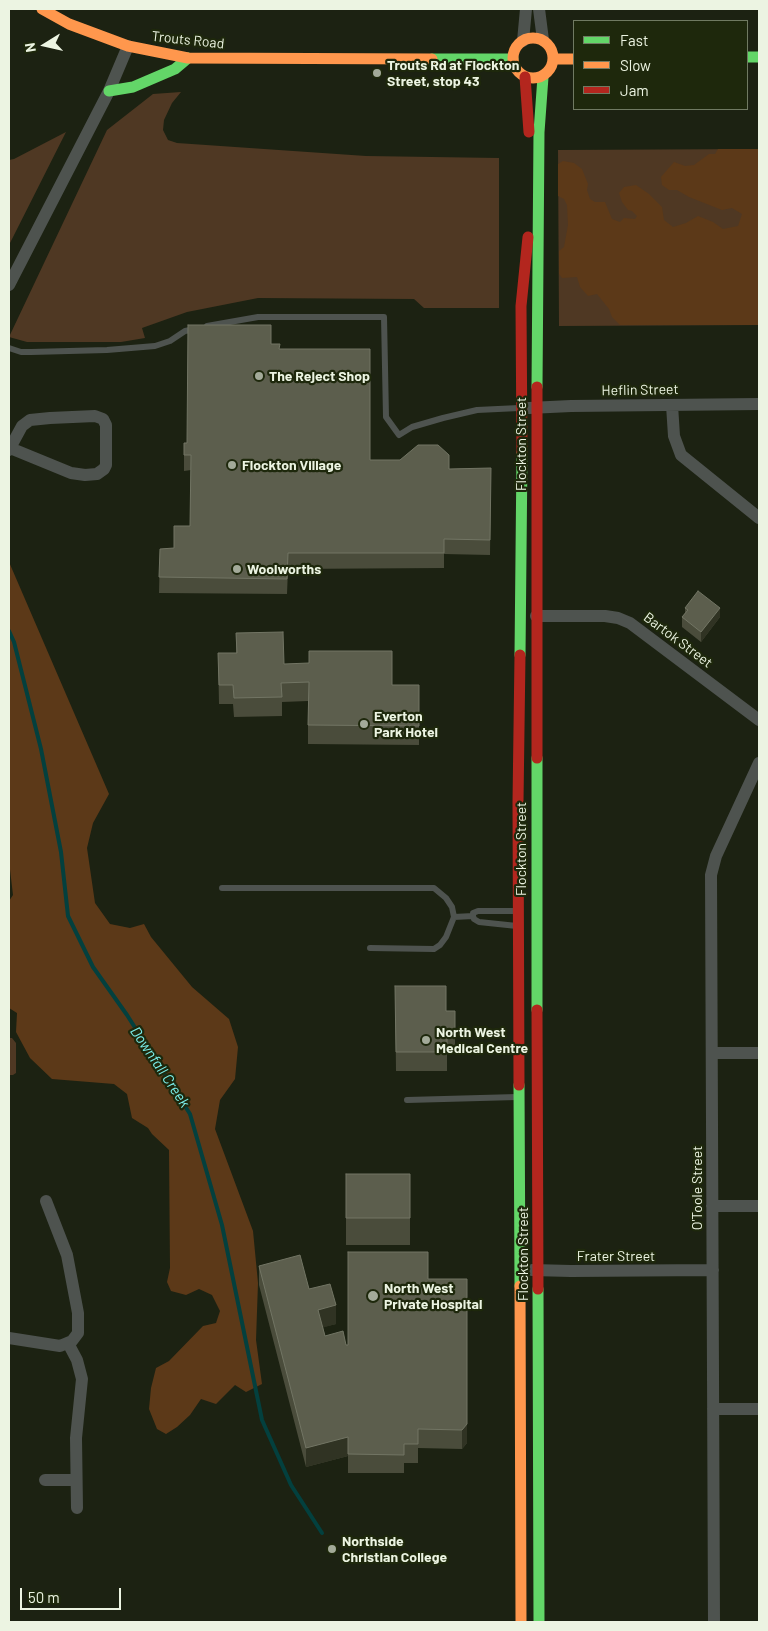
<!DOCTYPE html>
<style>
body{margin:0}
#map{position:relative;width:768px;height:1631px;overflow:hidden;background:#1c2212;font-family:Barlow,sans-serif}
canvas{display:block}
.frame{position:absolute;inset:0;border:10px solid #ecf4e2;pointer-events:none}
.legend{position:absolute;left:573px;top:20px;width:175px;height:90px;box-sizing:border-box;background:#1e280c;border:1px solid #707a62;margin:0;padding:6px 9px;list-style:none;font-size:15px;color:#ecf4e2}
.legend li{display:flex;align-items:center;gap:10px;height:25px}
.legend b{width:25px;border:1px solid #707a62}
.north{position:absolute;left:20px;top:20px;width:50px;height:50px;-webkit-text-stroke:4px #1e280c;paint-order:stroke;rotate:260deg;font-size:14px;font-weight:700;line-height:20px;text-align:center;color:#ecf4e2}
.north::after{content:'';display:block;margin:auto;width:18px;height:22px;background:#ecf4e2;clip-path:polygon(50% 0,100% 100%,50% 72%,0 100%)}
.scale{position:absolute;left:20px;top:1588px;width:101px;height:22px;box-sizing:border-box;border:2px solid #ecf4e2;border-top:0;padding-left:6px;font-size:15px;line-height:18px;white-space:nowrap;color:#ecf4e2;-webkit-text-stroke:4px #1e280c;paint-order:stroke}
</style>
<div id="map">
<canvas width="768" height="1631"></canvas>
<div class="frame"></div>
<ul class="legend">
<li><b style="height:6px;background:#63d668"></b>Fast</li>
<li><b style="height:6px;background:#ff974d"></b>Slow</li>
<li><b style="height:6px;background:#b3261e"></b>Jam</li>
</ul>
<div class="north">N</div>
<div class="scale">50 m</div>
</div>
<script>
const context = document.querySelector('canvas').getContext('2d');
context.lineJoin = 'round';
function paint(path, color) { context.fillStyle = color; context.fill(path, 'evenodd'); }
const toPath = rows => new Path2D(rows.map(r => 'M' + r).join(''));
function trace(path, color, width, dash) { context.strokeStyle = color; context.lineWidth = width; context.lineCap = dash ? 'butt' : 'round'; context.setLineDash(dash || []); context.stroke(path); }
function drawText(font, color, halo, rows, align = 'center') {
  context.font = font + ' Barlow,sans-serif'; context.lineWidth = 4.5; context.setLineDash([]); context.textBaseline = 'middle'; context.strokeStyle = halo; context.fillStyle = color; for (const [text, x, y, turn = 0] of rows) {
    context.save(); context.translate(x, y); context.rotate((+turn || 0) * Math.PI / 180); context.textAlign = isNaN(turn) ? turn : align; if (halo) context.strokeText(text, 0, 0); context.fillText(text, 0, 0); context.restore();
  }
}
const green = toPath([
 [181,92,172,103,164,120,163,130,168,140,177,143,366,156,499,158,499,308,424,308,414,299,258,298,187,312,142,328,145,338,121,342,27,342,9,337,107,130,153,94],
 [66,132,9,245,9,160,14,159],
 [759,149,759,325,559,326,558,150],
 [9,1038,12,1038,16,1043,16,1073,13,1075,9,1075]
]);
const forest = toPath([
 [718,149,759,149,759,325,620,325,612,317,609,309,597,294,588,296,580,287,577,277,562,278,559,274,559,251,564,247,568,225,567,205,564,199,558,196,558,164,563,161,574,163,582,169,588,184,587,190,590,199,595,202,605,202,612,219,620,222,624,218,635,219,637,216,632,211,628,210,622,202,619,193,624,187,636,185,649,194,662,207,664,220,673,227,686,223,698,216,713,222,723,229,738,226,742,214,732,208,722,210,689,197,677,190,669,190,662,185,661,177,674,162,685,166,694,165,709,154,715,154],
 [9,562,109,794,93,823,87,848,95,903,110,924,130,928,144,924,151,937,192,987,229,1019,238,1047,235,1079,220,1100,215,1129,253,1231,258,1283,256,1340,262,1384,246,1392,235,1385,216,1404,201,1399,190,1415,177,1427,166,1434,157,1429,149,1409,151,1388,156,1368,169,1361,203,1326,216,1323,220,1311,212,1295,199,1289,186,1295,171,1291,167,1282,170,1268,169,1150,152,1134,148,1128,132,1118,127,1094,114,1084,52,1079,30,1058,16,1032,17,1013,9,1008,9,901,13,895,9,861]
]);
const stream = toPath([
 [9,631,14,642,41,749,61,852,68,916,93,967,127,1015,190,1114,222,1225,262,1420,291,1485,322,1533]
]);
const lane = toPath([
 [207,326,258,317,384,317,386,417,399,435,412,427,443,418,477,410,519,408],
 [9,348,21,352,31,352,107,350,155,346,170,341,185,331,195,329],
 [222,888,434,888,446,898,452,907,454,917],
 [517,911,478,911,473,913,473,916,474,919,479,922,517,926],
 [370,948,434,949,440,945,446,937,454,917,473,916],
 [407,1100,517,1097]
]);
const street = toPath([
 [539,9,543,40],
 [523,41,526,9],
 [9,285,109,91,128,46],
 [672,405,674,436,681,455,759,518],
 [529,408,571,406,759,404],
 [9,450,22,426,30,420,50,418,95,416,103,419,106,425,106,465,104,469,97,474,85,475,71,473,10,448],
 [536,616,605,616,618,618,630,623,759,720],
 [712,1053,759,1053],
 [712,1206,759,1206],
 [532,1270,571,1271,713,1270],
 [9,1338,60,1346,72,1341,78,1333,78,1313,67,1255,46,1201],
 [68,1343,77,1360,82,1379,76,1438,77,1508],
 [713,1409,759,1409],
 [45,1480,76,1480],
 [714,1622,711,875,716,856,759,763]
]);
const fast = toPath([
 [747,57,759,57],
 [432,59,513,59],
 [109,91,133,87,175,69,188,58],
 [537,387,539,132,543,77],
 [520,655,522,453],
 [537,758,537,1010],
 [519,1085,520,1286],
 [538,1289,539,1622]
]);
const slow = toPath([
 [42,9,69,24,128,46,188,58,432,59],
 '513 58a20 20 0 1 1 40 0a20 20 0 1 1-40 0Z',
 [554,59,574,59],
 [520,1286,521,1622]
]);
const jam = toPath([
 [525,77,529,132],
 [522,453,521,306,528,237],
 [537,758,537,387],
 [537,1010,538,1289],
 [519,1085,518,802,520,655]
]);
const wall = toPath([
 [271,344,279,349,370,460,449,469,491,468,490,555,444,554,444,568,288,569,287,594,159,593,160,549,174,548,190,526,191,470,184,471,184,443,187,443],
 [685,608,720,617,701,642,682,627,682,617,685,613],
 [236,633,284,664,392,685,419,685,419,745,308,744,308,701,282,702,282,716,234,717,233,704,219,704,218,653,236,653],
 [395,986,446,1011,455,1011,455,1050,447,1050,447,1071,396,1071],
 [346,1174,410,1218,410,1245,346,1245],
 [259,1266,309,1289,336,1324,323,1327,325,1336,346,1345,348,1345,428,1279,467,1443,462,1449,418,1448,418,1463,404,1463,404,1473,348,1473,348,1456,306,1467,259,1285]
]);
const shadedWall = toPath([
 [720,608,720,617,701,642,701,632],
 [467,1279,467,1443,462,1449,462,1430],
 [336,1305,336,1324,318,1329,318,1310],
 [348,1437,348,1456,306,1467,306,1448]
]);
const building = toPath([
 [188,325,271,325,271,344,280,344,279,349,370,349,370,460,400,460,418,445,438,445,449,455,449,469,491,468,490,540,444,539,444,553,288,553,287,579,159,577,160,549,174,548,174,526,190,526,191,455,184,455,184,443,187,443,188,325],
 [698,591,720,608,701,632,682,617,688,610,685,608,698,591],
 [283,632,284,664,309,663,309,651,392,651,392,685,419,685,419,726,308,725,309,682,281,683,282,697,234,698,233,685,219,685,218,653,237,653,236,633,283,632],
 [395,986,446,986,446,1011,455,1011,455,1031,447,1031,447,1052,396,1052,395,986],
 [346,1174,410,1174,410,1218,346,1218,346,1174],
 [348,1252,428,1252,428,1279,467,1279,467,1424,462,1430,418,1429,418,1444,404,1444,404,1455,348,1454,348,1437,306,1448,259,1266,300,1255,309,1289,330,1284,336,1305,318,1310,325,1336,343,1331,346,1345,348,1345,348,1252]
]);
const markers = [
 [377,73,5,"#a3aa99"],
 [259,376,5,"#a3aa99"],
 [232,465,5,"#a3aa99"],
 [237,569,5,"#a3aa99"],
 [364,724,5,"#a3aa99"],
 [426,1040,5,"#a3aa99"],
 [373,1296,6,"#a3aa99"],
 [332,1549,5,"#a3aa99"]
];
const streetNames = [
 ["Trouts Road",188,40,6],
 ["Heflin Street",640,390,-1],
 ["Flockton Street",521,444,-90],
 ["Bartok Street",678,640,37],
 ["Flockton Street",521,849,-90],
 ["O'Toole Street",697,1188,-90],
 ["Flockton Street",523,1254,-90],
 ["Frater Street",616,1256]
];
const poiNames = [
 ["Trouts Rd at Flockton",387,65],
 ["Street, stop 43",387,81],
 ["The Reject Shop",269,376],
 ["Flockton Village",242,465],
 ["Woolworths",247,569],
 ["Everton",374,716],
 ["Park Hotel",374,732],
 ["North West",436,1032],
 ["Medical Centre",436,1048],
 ["North West",384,1288],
 ["Private Hospital",384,1304],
 ["Northside",342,1541],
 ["Christian College",342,1557]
];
const waterNames = [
 ["Downfall Creek",160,1067,56]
];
paint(green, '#4f3823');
paint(forest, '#5c3918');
trace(stream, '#03403e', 4);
trace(lane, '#4e534f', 6);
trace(street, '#4e534f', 12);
trace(fast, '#63d668', 11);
trace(slow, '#ff974d', 11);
trace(jam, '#b3261e', 11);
paint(wall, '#4a4c3b');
paint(shadedWall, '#303323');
paint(building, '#5c5e4d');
trace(building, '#727564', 1);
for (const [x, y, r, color] of markers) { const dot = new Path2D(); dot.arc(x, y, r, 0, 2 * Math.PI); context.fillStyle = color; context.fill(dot); trace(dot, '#1e280c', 2); }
drawText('14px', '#ecf4e2', '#1e280c', streetNames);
drawText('bold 14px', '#ecf4e2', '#1e280c', poiNames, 'left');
drawText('italic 15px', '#7cf0ed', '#1e280c', waterNames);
</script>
